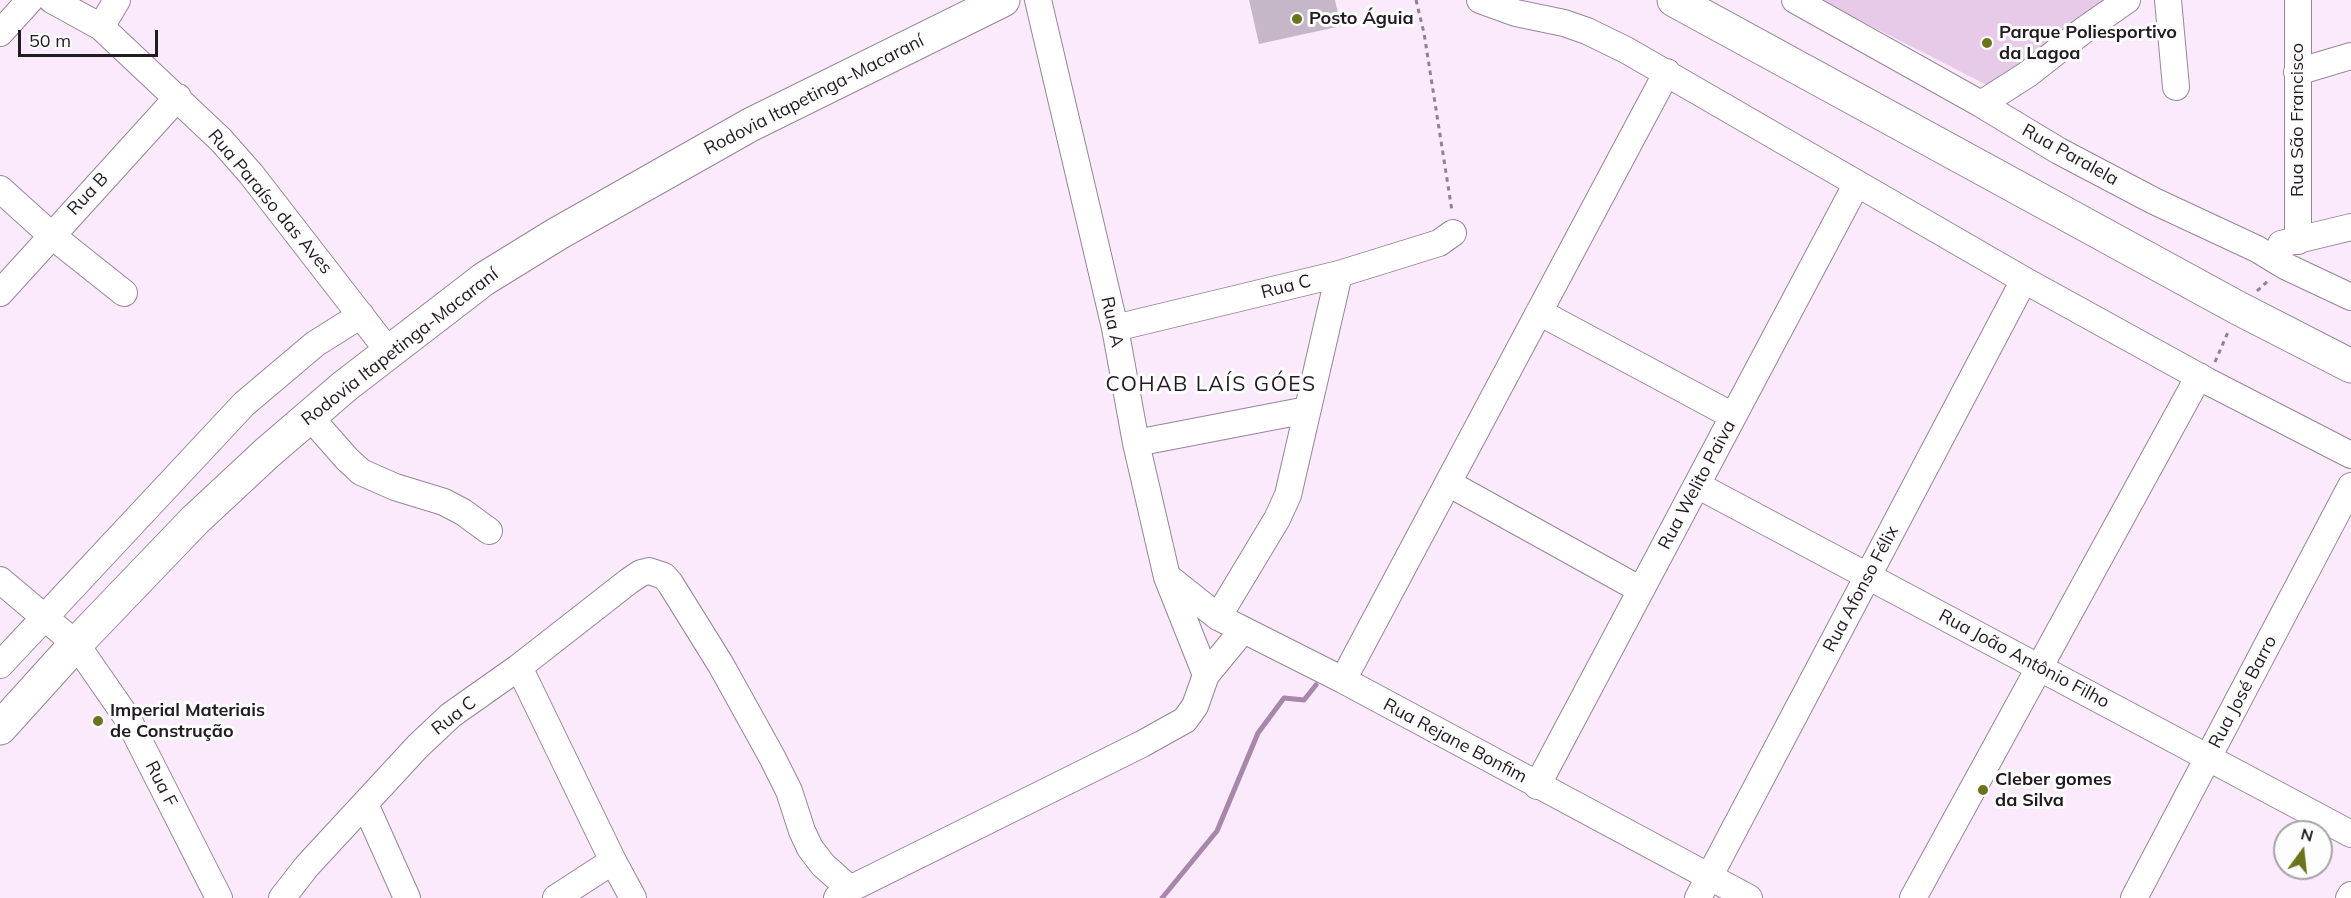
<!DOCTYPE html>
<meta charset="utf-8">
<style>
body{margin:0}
#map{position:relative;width:2351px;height:898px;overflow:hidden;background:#fbeafc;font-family:Mulish,sans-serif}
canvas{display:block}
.north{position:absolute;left:2273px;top:820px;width:60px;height:60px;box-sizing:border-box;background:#fdfdfd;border:2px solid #a5a3a5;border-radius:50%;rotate:15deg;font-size:16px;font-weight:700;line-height:24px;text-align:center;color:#221c22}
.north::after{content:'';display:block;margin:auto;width:21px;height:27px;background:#6d731a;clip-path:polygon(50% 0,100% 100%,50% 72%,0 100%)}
.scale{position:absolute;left:18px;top:30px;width:140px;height:27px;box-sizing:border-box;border:3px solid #221c22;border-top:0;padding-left:8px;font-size:18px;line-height:21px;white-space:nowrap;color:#221c22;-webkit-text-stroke:4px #fdfdfd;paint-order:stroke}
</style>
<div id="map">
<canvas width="2351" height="898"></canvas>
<div class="north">N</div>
<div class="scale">50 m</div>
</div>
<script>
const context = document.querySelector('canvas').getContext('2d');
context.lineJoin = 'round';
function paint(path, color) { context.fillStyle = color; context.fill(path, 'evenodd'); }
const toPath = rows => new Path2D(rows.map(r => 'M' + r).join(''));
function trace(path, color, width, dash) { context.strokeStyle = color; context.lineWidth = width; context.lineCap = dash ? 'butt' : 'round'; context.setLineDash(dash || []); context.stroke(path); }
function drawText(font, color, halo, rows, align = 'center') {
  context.font = font + ' Mulish,sans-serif'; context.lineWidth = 6; context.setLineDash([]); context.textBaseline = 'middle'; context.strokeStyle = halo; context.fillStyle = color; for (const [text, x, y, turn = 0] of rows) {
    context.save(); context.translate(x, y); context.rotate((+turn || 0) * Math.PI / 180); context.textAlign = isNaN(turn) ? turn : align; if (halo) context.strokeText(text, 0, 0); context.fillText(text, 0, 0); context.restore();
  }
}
const green = toPath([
 [1820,0,2127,0,2011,87,1987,85]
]);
const stream = toPath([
 [1162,898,1217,831,1258,733,1284,698,1304,700,1316,685]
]);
const building = toPath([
 [1249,0,1335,0,1341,26,1259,44]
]);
const path = toPath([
 [1416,0,1424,33,1452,211],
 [2257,291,2268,281],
 [2215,362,2228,332]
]);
const minor = toPath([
 [52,0,101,27,221,140,251,174,389,352],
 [1038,0,1115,328,1136,443,1167,577,1206,675],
 [1480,0,1516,13,1564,23,1587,31,1626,50,2024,280,2207,381,2351,455],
 [1795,0,1981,104,2059,151,2154,201,2257,249,2285,266,2351,297],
 [2168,0,2176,87],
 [2298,0,2298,241],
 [101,27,117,0],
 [0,33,30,0],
 [2297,72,2351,56],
 [1981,104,2028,74,2084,30,2127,0],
 [0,189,51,235,124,293],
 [2281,244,2351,227],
 [0,293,178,97],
 [1539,312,1733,416],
 [1115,328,1339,274,1439,243,1453,233],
 [310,417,347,459,361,472,395,487,444,502,463,512,489,531],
 [1136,443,1307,410],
 [1448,483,1641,590],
 [1697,485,2351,834],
 [1169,578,1218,617,1343,680,1749,898],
 [0,580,76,644,128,719,219,898],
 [1218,617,1277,519,1288,495,1339,274],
 [0,665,244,404,315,344,361,315],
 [519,667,613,861,633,898],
 [1343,680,1667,72],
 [1537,786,1856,185],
 [365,804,407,898],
 [282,898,307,866,418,746,451,715,519,667,629,581,641,573,649,571,664,576,670,583,721,665,772,757,789,791,802,831,810,848,823,865,850,889],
 [556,898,613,861],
 [837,898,850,889,1142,744,1185,720,1195,706,1206,675,1243,630],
 [1698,898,2024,280],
 [1913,898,2199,376],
 [2134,898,2351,486],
 [2349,898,2351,895]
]);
const major = toPath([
 [0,728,76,644,195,520,267,453,345,386,484,279,557,234,750,125,1003,0]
]);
const highway = toPath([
 [1674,0,2238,308,2351,366]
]);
const markers = [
 [1297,19,6,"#6d731a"],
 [1987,43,6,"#6d731a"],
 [98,721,6,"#6d731a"],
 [1983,790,6,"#6d731a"]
];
const poiNames = [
 ["Posto Águia",1309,19],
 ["Parque Poliesportivo",1999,33],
 ["da Lagoa",1999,54],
 ["Imperial Materiais",110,711],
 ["de Construção",110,732],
 ["Cleber gomes",1995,780],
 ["da Silva",1995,801]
];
const streetNames = [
 ["Rodovia Itapetinga-Macaraní",814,95,-27],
 ["Rua São Francisco",2298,120,-90],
 ["Rua Paralela",2070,155,29],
 ["Rua B",88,194,-47],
 ["Rua Paraíso das Aves",270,202,50],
 ["Rua C",1286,287,-14],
 ["Rua A",1112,322,78],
 ["Rodovia Itapetinga-Macaraní",400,347,-38],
 ["Rua Welito Paiva",1697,485,-62],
 ["Rua Afonso Félix",1861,589,-62],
 ["Rua João Antônio Filho",2024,659,28],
 ["Rua José Barro",2243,692,-62],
 ["Rua C",454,716,-38],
 ["Rua Rejane Bonfim",1455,741,28],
 ["Rua F",161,784,63]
];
const quarterNames = [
 ["COHAB LAÍS GÓES",1211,385]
];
paint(green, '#e6cae8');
trace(stream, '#a788aa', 5);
paint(building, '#c6b7c8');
trace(minor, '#958697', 28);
trace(major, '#958697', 35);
trace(highway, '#958697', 35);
trace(path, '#8e838f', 3, [4.5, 4.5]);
trace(minor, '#fff', 26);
trace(major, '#fff', 33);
trace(highway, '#fff', 33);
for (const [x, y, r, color] of markers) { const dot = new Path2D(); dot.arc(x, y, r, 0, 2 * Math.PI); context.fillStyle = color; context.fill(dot); trace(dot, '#fdfdfd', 2); }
drawText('bold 18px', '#221c22', '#fdfdfd', poiNames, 'left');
drawText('18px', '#221c22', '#fdfdfd', streetNames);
context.letterSpacing = '1.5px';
drawText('21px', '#221c22', '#fdfdfd', quarterNames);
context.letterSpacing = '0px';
</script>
